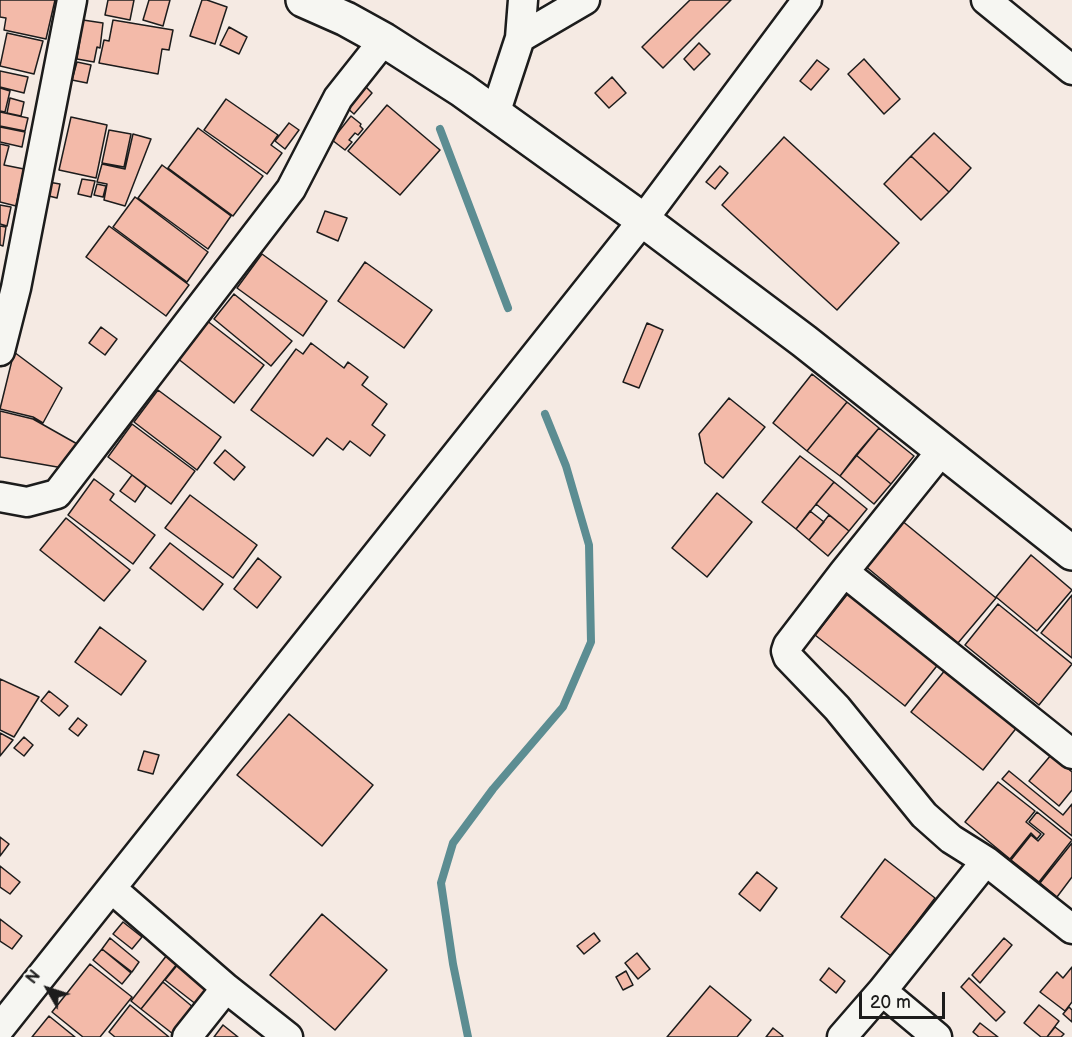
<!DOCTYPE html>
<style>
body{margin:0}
#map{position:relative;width:1072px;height:1037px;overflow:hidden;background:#f5eae3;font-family:"Balsamiq Sans",sans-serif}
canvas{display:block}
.north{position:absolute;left:18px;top:959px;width:60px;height:60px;-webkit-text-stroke:4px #f6f6f2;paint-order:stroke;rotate:309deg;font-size:16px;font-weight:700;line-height:24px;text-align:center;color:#1c1c1c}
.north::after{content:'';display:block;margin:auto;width:21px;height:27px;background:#1c1c1c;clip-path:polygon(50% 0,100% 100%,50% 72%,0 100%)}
.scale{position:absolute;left:859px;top:992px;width:86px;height:27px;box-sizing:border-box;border:3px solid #1c1c1c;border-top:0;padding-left:8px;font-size:18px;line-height:21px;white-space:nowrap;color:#1c1c1c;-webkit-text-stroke:4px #f6f6f2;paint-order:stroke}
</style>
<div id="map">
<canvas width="1072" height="1037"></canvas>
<div class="north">N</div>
<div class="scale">20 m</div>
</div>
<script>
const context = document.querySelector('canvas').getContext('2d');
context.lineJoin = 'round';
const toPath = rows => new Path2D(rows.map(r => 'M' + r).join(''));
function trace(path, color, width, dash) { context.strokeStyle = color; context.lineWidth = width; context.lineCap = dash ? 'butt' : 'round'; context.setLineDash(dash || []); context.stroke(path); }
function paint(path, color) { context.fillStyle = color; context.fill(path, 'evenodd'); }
const stream = toPath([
 [440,129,508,308],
 [468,1037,453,964,441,883,453,843,493,789,563,707,591,642,589,545,566,466,545,414]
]);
const building = toPath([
 [0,0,55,0,46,39,4,30,6,18,0,17,0,0],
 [108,0,134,0,130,20,105,15,108,0],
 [149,0,170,0,163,26,143,20,149,0],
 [202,0,207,0,227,7,215,44,190,36,202,0],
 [690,0,731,0,663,68,642,47,690,0],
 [83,20,103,23,100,48,97,47,94,62,77,59,83,20],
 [113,20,173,30,169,50,162,49,158,74,99,63,104,40,109,41,113,20],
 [229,27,247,37,239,54,220,45,229,27],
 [7,33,43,41,34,74,0,66,7,33],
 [699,43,710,54,694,70,684,59,699,43],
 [864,59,900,99,884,114,848,74,864,59],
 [817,60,829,69,811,90,800,81,817,60],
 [77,62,91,65,87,83,72,80,77,62],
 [0,71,28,77,24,93,0,87,0,71],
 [612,77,626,93,609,108,595,93,612,77],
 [365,86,372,93,354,114,346,107,365,86],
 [0,88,10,91,5,112,0,111,0,88],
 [10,98,24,102,21,116,7,113,10,98],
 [226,99,278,135,271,145,282,153,267,174,204,130,226,99],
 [387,105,440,150,400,195,348,151,387,105],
 [0,112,28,118,25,131,0,126,0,112],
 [351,116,361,124,360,126,363,129,358,135,355,133,349,140,352,142,345,150,332,140,351,116],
 [71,117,107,125,96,178,59,170,71,117],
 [289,123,299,130,285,149,275,141,289,123],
 [0,127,25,132,22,147,0,142,0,127],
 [198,128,263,176,233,216,168,168,198,128],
 [109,130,131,134,124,167,102,163,109,130],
 [934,133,971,168,949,192,911,156,934,133],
 [133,134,151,139,125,206,104,200,107,184,97,182,102,164,125,169,133,134],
 [784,137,899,243,837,310,722,205,784,137],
 [0,144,9,146,4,165,24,169,16,206,0,202,0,144],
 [911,156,949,192,921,220,884,184,911,156],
 [162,165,231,216,208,249,138,198,162,165],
 [720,166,728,173,715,189,706,182,720,166],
 [82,179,95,181,91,197,78,194,82,179],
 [48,182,60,184,57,198,45,195,48,182],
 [97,184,106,186,103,197,94,195,97,184],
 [135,197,208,252,187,282,113,227,135,197],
 [0,205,11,207,7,226,0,224,0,205],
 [325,211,347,218,338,241,317,232,325,211],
 [0,226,6,227,3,246,0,245,0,226],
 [109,226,189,285,166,316,86,257,109,226],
 [262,254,327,301,303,336,237,288,262,254],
 [365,262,432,310,404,348,338,301,365,262],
 [234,294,292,341,271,366,214,319,234,294],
 [206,320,264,365,234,403,177,358,206,320],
 [647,323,663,330,639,388,623,382,647,323],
 [101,327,117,339,105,355,89,343,101,327],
 [311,343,344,368,348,362,368,377,362,385,387,404,372,425,385,435,370,456,350,441,343,450,327,438,313,456,251,410,296,349,303,354,311,343],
 [14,352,62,388,43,423,33,417,0,409,14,352],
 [812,374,847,402,807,451,773,423,812,374],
 [158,390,221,437,197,470,134,422,158,390],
 [729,398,765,427,723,478,705,463,699,434,729,398],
 [847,402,879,428,840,476,807,451,847,402],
 [0,411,33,419,79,445,63,468,0,457,0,411],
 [132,424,195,471,171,504,108,457,132,424],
 [879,428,914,456,891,484,856,455,879,428],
 [225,450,245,467,234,480,214,463,225,450],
 [856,455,891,484,874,504,840,476,856,455],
 [800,456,834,482,796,529,762,502,800,456],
 [132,475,146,486,135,502,120,491,132,475],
 [94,479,114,494,110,500,155,535,133,564,68,515,94,479],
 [834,482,867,509,849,531,816,504,834,482],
 [717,493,752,522,707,577,672,548,717,493],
 [190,495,257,545,233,578,165,528,190,495],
 [810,511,824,522,809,540,796,529,810,511],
 [829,515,849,531,828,556,809,540,829,515],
 [66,518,130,570,104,601,40,550,66,518],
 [901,520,996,598,958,643,864,565,901,520],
 [170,543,223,584,203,610,150,568,170,543],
 [1031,555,1072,590,1037,631,996,597,1031,555],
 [258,558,281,577,257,608,234,589,258,558],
 [850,591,940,662,905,706,815,635,850,591],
 [1072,595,1072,658,1041,633,1072,595],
 [998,604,1072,664,1039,705,965,645,998,604],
 [100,627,146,661,121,695,75,662,100,627],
 [946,669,1018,726,983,770,911,712,946,669],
 [0,679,39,697,14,737,0,730,0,679],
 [49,691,68,706,59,716,41,701,49,691],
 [289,714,373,785,322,846,237,775,289,714],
 [78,718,87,725,78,736,69,729,78,718],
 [0,733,13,740,0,756,0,733],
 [24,737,33,745,24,756,14,748,24,737],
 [144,751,159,755,153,774,138,770,144,751],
 [1051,755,1072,772,1072,790,1059,806,1029,781,1051,755],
 [1009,771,1063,815,1072,804,1072,836,1002,779,1009,771],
 [998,782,1035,811,1026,822,1041,834,1037,839,1031,833,1010,859,965,822,998,782],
 [1037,812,1072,840,1039,882,1011,860,1031,835,1038,841,1044,834,1029,822,1037,812],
 [0,837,9,844,0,856,0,837],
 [1072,843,1072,877,1057,897,1040,883,1072,843],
 [885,859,935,898,891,956,841,917,885,859],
 [0,866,20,882,10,894,0,887,0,866],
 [757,872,777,888,760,911,739,894,757,872],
 [322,914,387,970,335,1030,270,975,322,914],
 [0,919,22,936,12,949,0,941,0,919],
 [123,922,142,937,132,949,113,934,123,922],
 [594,933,600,941,584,954,577,946,594,933],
 [110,938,139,962,132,972,102,949,110,938],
 [1004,938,1012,945,980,983,972,975,1004,938],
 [102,949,131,973,122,984,93,960,102,949],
 [637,953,650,969,638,979,625,963,637,953],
 [167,955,177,964,141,1009,131,1001,167,955],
 [179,963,210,987,197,1005,165,980,179,963],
 [90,964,132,997,100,1037,83,1037,52,1012,90,964],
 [1072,967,1072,1002,1065,1011,1040,992,1057,972,1063,978,1072,967],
 [829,968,845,981,836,993,820,980,829,968],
 [626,971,633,985,623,990,616,977,626,971],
 [969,978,1005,1012,996,1021,961,987,969,978],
 [163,982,194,1008,173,1034,141,1009,163,982],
 [710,986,751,1020,737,1037,667,1037,710,986],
 [130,1005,169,1037,115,1037,109,1032,130,1005],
 [1039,1005,1059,1021,1047,1037,1041,1037,1024,1023,1039,1005],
 [1069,1007,1072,1010,1072,1022,1063,1014,1069,1007],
 [49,1016,75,1037,32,1037,49,1016],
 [980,1023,998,1037,979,1037,973,1032,980,1023],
 [223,1025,238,1037,214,1037,223,1025],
 [1055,1027,1064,1034,1061,1037,1047,1037,1055,1027],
 [773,1028,783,1036,782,1037,766,1037,773,1028]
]);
const street = toPath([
 [986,0,1072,70],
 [520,38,585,0],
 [495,114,520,38,523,0],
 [0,351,16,288,72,0],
 [0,497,27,502,57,494,291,189,338,98,384,40],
 [844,572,1072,754],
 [986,861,1072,929],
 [112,889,226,988,288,1037],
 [882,991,986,861,951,839,924,815,837,708,788,657,786,651,788,645,844,572,943,449],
 [0,1028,643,220,807,0],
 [187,1037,226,988],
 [842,1037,882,991,937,1037]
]);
const secondary = toPath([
 [303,0,346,19,384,40,462,90,643,220,804,341,1072,553]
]);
trace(stream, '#5c8d92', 8);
paint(building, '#f3baa9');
trace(building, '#1c1c1c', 1.5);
trace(street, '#1c1c1c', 33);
trace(secondary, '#1c1c1c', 38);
trace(street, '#f6f6f2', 28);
trace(secondary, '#f6f6f2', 33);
</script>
